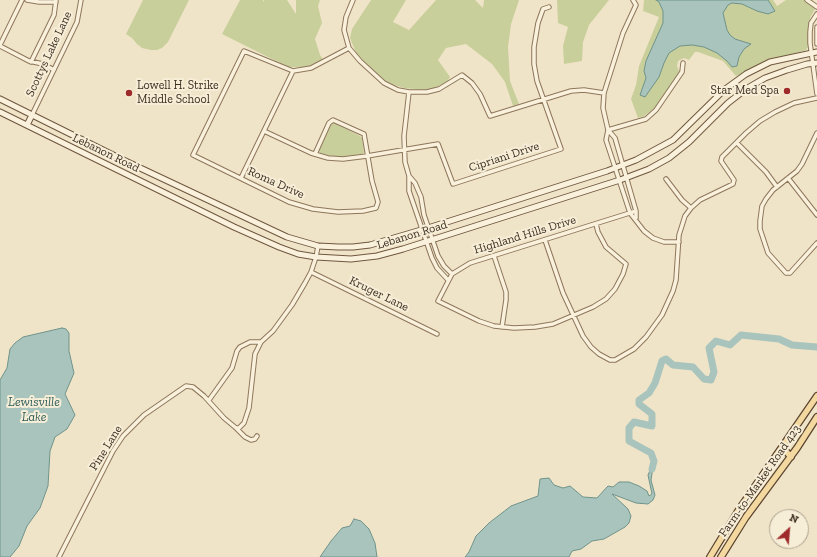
<!DOCTYPE html>
<style>
body{margin:0}
#map{position:relative;width:817px;height:557px;overflow:hidden;background:#f0e4c8;font-family:"Zilla Slab",serif}
canvas{display:block}
.north{position:absolute;left:769px;top:509px;width:40px;height:40px;box-sizing:border-box;background:#f7eed8;border:1px solid #ada18e;border-radius:50%;rotate:26deg;font-size:11px;font-weight:700;line-height:16px;text-align:center;color:#3d2e20}
.north::after{content:'';display:block;margin:auto;width:14px;height:18px;background:#9e2a2b;clip-path:polygon(50% 0,100% 100%,50% 72%,0 100%)}
</style>
<div id="map">
<canvas width="817" height="557"></canvas>
<div class="north">N</div>
</div>
<script>
const context = document.querySelector('canvas').getContext('2d');
context.lineJoin = 'round';
function paint(path, color) { context.fillStyle = color; context.fill(path, 'evenodd'); }
const toPath = rows => new Path2D(rows.map(r => 'M' + r).join(''));
function trace(path, color, width, dash) { context.strokeStyle = color; context.lineWidth = width; context.lineCap = dash ? 'butt' : 'round'; context.setLineDash(dash || []); context.stroke(path); }
function drawText(font, color, halo, rows, align = 'center') {
  context.font = font + ' "Zilla Slab",serif'; context.lineWidth = 4; context.setLineDash([]); context.textBaseline = 'middle'; context.strokeStyle = halo; context.fillStyle = color; for (const [text, x, y, turn = 0] of rows) {
    context.save(); context.translate(x, y); context.rotate((+turn || 0) * Math.PI / 180); context.textAlign = isNaN(turn) ? turn : align; if (halo) context.strokeText(text, 0, 0); context.fillText(text, 0, 0); context.restore();
  }
}
const green = toPath([
 [143,0,189,0,168,42,162,48,157,50,151,50,142,48,137,44,132,38,126,34],
 [240,0,263,0,263,2,264,0,287,0,296,14,296,0,320,0,318,6,322,23,315,39,320,55,323,59,307,67,288,67,222,34],
 [371,0,406,0,393,22,409,30,436,0,475,0,483,8,484,0,519,0,511,24,508,47,510,81,519,104,513,106,505,82,492,64,466,44,446,48,438,60,450,77,447,82,434,88,425,90,404,88,391,84,381,78,356,53,350,38,352,29],
 [557,0,609,0,589,25,583,42,582,61,564,64,563,46,568,27,558,23],
 [644,0,773,0,777,6,786,0,804,0,814,7,815,9,810,18,808,47,806,50,769,61,736,76,723,61,698,52,695,52,689,60,684,58,678,61,677,66,680,73,671,86,656,107,644,116,638,118,631,99,636,85,639,66,659,17,643,11],
 [332,123,335,123,360,136,362,138,364,153,362,154,341,157,331,156,320,153,319,150]
]);
const water = toPath([
 [656,0,768,0,775,11,768,14,757,11,742,4,732,3,728,5,723,13,727,30,730,35,735,39,751,44,744,49,739,57,737,66,732,67,727,61,717,53,704,47,692,45,680,46,669,53,664,63,659,77,645,97,640,95,646,78,644,71,646,61,663,23,663,11,659,2,656,0],
 [62,328,66,329,69,333,69,351,74,373,65,394,75,415,67,429,55,437,50,451,48,486,40,508,27,526,19,546,10,557,0,557,0,380,7,368,10,349,15,343,23,337,62,328],
 [654,461,651,480,655,495,653,500,648,504,636,503,612,494,628,509,631,516,629,523,625,527,604,539,592,541,581,549,572,551,569,557,465,557,469,552,476,536,489,523,511,506,538,496,540,479,549,478,554,485,563,488,570,486,583,497,597,498,608,486,613,487,619,482,629,482,639,486,647,491,649,496,652,494,648,475,654,461],
 [354,519,361,521,369,529,375,543,377,557,320,557,331,541,342,528,350,526,354,519]
]);
const river = toPath([
 [652,469,654,461,651,453,629,441,629,428,634,422,652,426,652,414,639,404,639,400,649,393,655,383,662,361,666,359,673,365,693,367,704,379,711,380,714,372,709,348,716,341,730,345,741,335,779,339,792,345,817,347]
]);
const street = toPath([
 [27,0,39,2,56,2],
 [353,0,346,17,344,30,349,48,360,61,384,83,398,90,409,92,427,92,439,89,462,75,472,83,480,94,490,116,571,91,584,90,604,93],
 [633,0,636,5,623,33,604,93,603,108,608,130,606,140,630,213,644,231,653,238,664,242,679,242],
 [807,0,817,7],
 [817,14,811,23,810,32,810,43,817,94],
 [817,27,817,44],
 [0,45,22,0],
 [0,46,29,61,43,64,54,70],
 [31,62,54,15,56,0],
 [409,92,404,136,405,162,409,176,409,191,432,258,437,268,448,280],
 [32,115,77,22,81,0],
 [608,130,646,119,656,110,682,72,683,63],
 [608,130,615,138,636,211,636,218],
 [264,131,311,153,328,158,343,159,367,156,438,144,453,184,561,149,537,81,534,64,534,47,538,23,543,9,549,7],
 [817,133,802,164,797,171,773,190,766,199,762,206,760,221,760,229,768,253,786,273,790,273,817,243],
 [737,143,766,172,777,187],
 [315,154,329,123,333,120,364,134,372,181,378,202,376,208,363,211,338,212,313,209,289,202,193,155,244,51,293,71,311,68,349,48],
 [409,176,415,183,421,197,424,215,438,256,444,266,452,274],
 [241,178,293,71],
 [788,178,817,215],
 [666,179,682,200,691,208],
 [596,224,598,232,606,247,626,264,623,274,615,289,606,299,593,307,553,324,535,327,514,328,494,326,479,321,438,301,452,274,470,263,636,211],
 [545,240,563,293,583,336,591,347,599,354,610,360,615,360,634,349,646,337,662,315,673,291,676,280,679,235,685,216,691,208,700,200,733,184,734,180,721,161,722,157,746,133,760,121,775,112,794,103,817,98],
 [494,256,506,292,506,300,502,327],
 [311,272,437,334],
 [209,400,232,368,237,351,240,347,250,342,261,342],
 [236,428,239,428,244,423,249,408,255,354,261,342,273,331,292,305,305,283,311,272,316,257,318,246],
 [59,557,113,451,123,436,144,415,186,386,193,387,204,396,224,418,236,428,245,437,251,440,255,439,257,436]
]);
const secondary = toPath([
 [0,99,121,159,287,237,318,246,338,247,353,247,370,245,428,228,607,171,636,160,673,140,724,90,746,74,770,62,817,52],
 [0,112,234,227,279,247,298,254,316,257,351,259,377,256,403,249,620,180,649,169,669,158,689,142,728,103,746,89,765,78,787,70,807,64,817,63],
 [27,125,32,115]
]);
const primary = toPath([
 [782,447,791,457],
 [710,557,738,511,817,396],
 [721,557,746,517,797,448,817,417]
]);
const markers = [
 [787,91,4,"#9e2a2b"],
 [129,93,4,"#9e2a2b"]
];
const streetNames = [
 ["Scottys Lake Lane",49,54,-65],
 ["Lebanon Road",106,153,26],
 ["Cipriani Drive",504,157,-18],
 ["Roma Drive",276,183,24],
 ["Lebanon Road",412,235,-17],
 ["Highland Hills Drive",525,235,-17],
 ["Kruger Lane",379,294,26],
 ["Pine Lane",106,448,-58],
 ["Farm-to-Market Road 423",760,481,-55]
];
const poiNames = [
 ["Lowell H. Strike",137,86],
 ["Middle School",137,100],
 ["Star Med Spa",779,91,"right"]
];
const waterNames = [
 ["Lewisville",34,402],
 ["Lake",34,417]
];
paint(green, '#c9cf9b');
paint(water, '#a9c4bc');
trace(water, '#6f938a', 1);
trace(river, '#a9c4bc', 7);
trace(street, '#8d765c', 5.5);
trace(secondary, '#6f573f', 7);
trace(primary, '#5b4430', 8);
trace(street, '#faf1dc', 3.5);
trace(secondary, '#faf1dc', 5);
trace(primary, '#f3d9a0', 5.5);
for (const [x, y, r, color] of markers) { const dot = new Path2D(); dot.arc(x, y, r, 0, 2 * Math.PI); context.fillStyle = color; context.fill(dot); trace(dot, '#f7eed8', 1.5); }
drawText('12px', '#3d2e20', '#f7eed8', streetNames);
drawText('12px', '#3d2e20', '#f7eed8', poiNames, 'left');
drawText('italic 13px', '#2f5d5a', '#f7eed8', waterNames);
</script>
